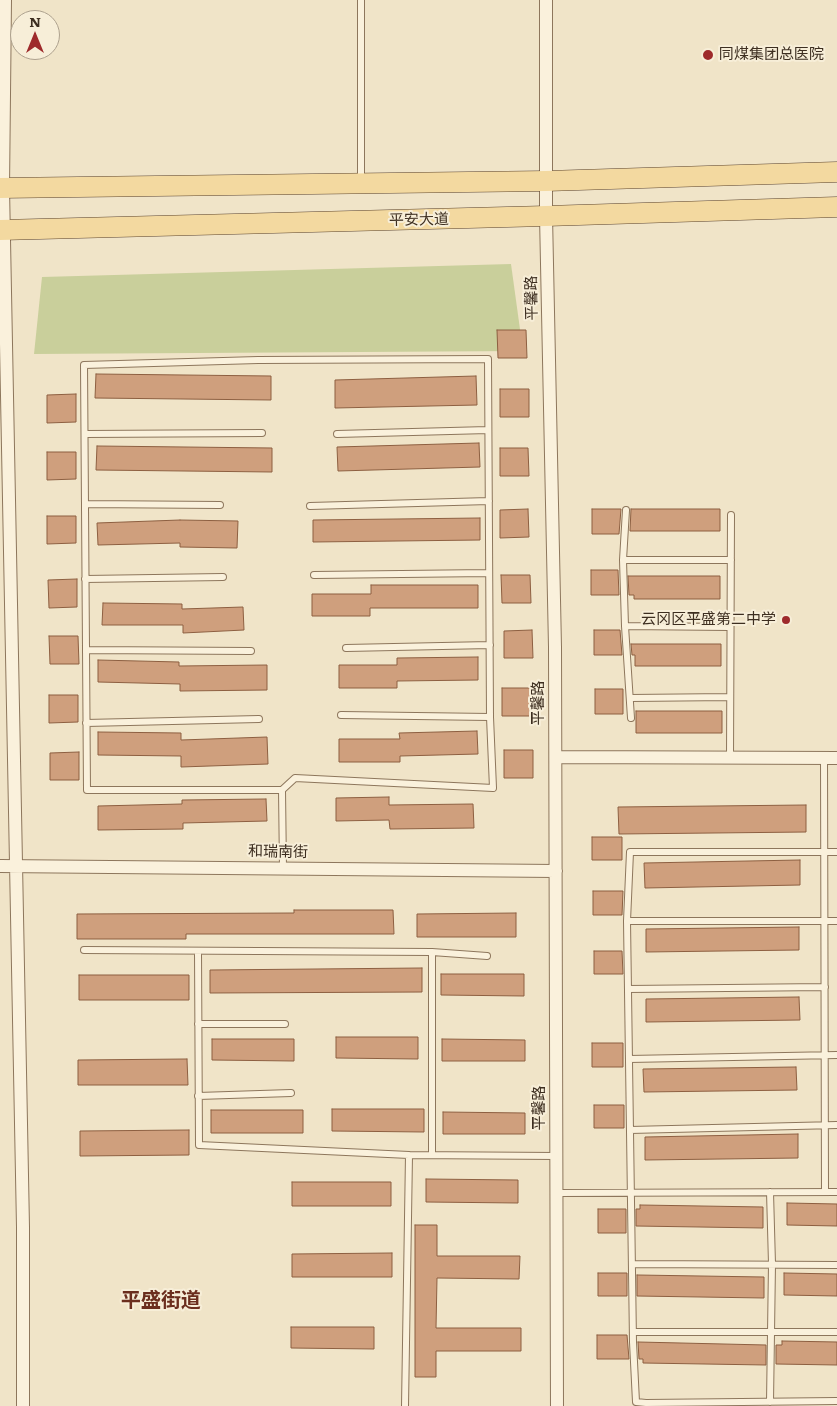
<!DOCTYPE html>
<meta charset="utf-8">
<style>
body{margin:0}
#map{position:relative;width:837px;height:1406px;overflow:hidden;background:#f0e4c8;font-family:Literata,serif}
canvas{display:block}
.north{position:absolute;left:10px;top:10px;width:50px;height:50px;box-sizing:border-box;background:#f7eed8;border:1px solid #ada18e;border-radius:50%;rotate:0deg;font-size:14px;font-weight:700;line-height:20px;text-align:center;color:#3d2e20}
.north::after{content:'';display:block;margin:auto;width:18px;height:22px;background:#9e2a2b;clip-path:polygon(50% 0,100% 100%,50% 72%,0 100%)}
</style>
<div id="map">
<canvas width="837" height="1406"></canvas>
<div class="north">N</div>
</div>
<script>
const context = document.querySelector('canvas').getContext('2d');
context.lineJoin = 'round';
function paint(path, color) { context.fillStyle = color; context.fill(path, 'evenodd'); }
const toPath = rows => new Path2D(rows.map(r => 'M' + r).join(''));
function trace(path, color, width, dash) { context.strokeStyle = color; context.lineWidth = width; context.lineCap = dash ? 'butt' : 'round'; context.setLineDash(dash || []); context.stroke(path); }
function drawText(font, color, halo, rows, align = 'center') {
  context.font = font + ' Literata,"Noto Sans SC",serif'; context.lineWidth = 4; context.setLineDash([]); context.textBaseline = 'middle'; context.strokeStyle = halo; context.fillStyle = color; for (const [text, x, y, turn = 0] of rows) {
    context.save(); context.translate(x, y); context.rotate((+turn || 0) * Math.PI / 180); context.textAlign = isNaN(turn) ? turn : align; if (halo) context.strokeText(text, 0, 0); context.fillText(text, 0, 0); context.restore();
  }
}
const green = toPath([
 [511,264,523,351,34,354,42,277]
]);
const building = toPath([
 [497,330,526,330,527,358,498,358,497,330],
 [96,374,271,376,271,400,95,398,96,374],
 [476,376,477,405,335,408,335,380,476,376],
 [500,389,529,389,529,417,500,417,500,389],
 [76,394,76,422,47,423,47,395,76,394],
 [479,443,480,467,338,471,337,447,479,443],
 [97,446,272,448,272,472,96,470,97,446],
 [500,448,528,448,529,476,500,476,500,448],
 [47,452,76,452,76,479,47,480,47,452],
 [528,509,529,537,500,538,500,510,528,509],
 [592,509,621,509,619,534,592,534,592,509],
 [631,509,720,509,720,531,630,531,631,509],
 [47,516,76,516,76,543,47,544,47,516],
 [480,518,480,540,313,542,313,520,480,518],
 [180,520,238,521,237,548,180,547,180,543,98,545,97,523,180,520],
 [591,570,618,570,619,595,591,595,591,570],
 [501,575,530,575,531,603,502,603,501,575],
 [628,576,720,576,720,599,634,599,634,595,629,595,628,576],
 [77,579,77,607,49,608,48,580,77,579],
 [371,585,478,585,478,608,370,608,370,616,312,616,312,594,371,594,371,585],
 [103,603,182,604,182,609,243,607,244,630,183,633,183,625,102,625,103,603],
 [532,630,533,658,504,658,504,631,532,630],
 [594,630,620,630,622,655,594,655,594,630],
 [49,636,78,636,79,664,50,664,49,636],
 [631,644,721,644,721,666,635,666,635,655,632,655,631,644],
 [478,657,478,680,397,681,397,688,339,688,339,665,397,665,397,658,478,657],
 [98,660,179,662,179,666,267,665,267,690,180,691,180,684,98,682,98,660],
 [502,688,531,688,531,716,502,716,502,688],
 [595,689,623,689,623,714,595,714,595,689],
 [49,695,78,695,78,722,49,723,49,695],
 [636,711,722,711,722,733,636,733,636,711],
 [477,731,478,754,400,756,400,762,339,762,339,739,400,739,399,733,477,731],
 [98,732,181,733,181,740,267,737,268,764,181,767,181,756,98,755,98,732],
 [504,750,533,750,533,778,504,778,504,750],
 [79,752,79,780,50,780,50,753,79,752],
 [389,797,389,805,473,804,474,828,390,829,389,820,336,821,336,798,389,797],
 [266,799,267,821,183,823,183,829,98,830,98,806,182,804,182,800,266,799],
 [806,805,806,832,619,834,618,807,806,805],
 [592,837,622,837,622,860,592,860,592,837],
 [800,860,800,885,645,888,644,863,800,860],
 [593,891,623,891,622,915,593,915,593,891],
 [294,910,393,910,394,934,186,934,186,939,77,939,77,914,294,913,294,910],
 [516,913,516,937,417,937,417,914,516,913],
 [799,927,799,950,646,952,646,929,799,927],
 [594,951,622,951,623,974,594,974,594,951],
 [422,968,422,992,210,993,210,970,422,968],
 [441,974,524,974,524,996,441,995,441,974],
 [79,975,189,975,189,1000,79,1000,79,975],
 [799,997,800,1020,646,1022,646,999,799,997],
 [336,1037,418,1037,418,1059,336,1058,336,1037],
 [212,1039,294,1039,294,1061,212,1060,212,1039],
 [442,1039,525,1040,525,1061,442,1061,442,1039],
 [592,1043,623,1043,623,1067,592,1067,592,1043],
 [187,1059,188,1085,78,1085,78,1060,187,1059],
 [796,1067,797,1090,644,1092,643,1069,796,1067],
 [594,1105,624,1105,624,1128,594,1128,594,1105],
 [332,1109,424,1109,424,1132,332,1131,332,1109],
 [211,1110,303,1110,303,1133,211,1133,211,1110],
 [443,1112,525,1113,525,1134,443,1134,443,1112],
 [189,1130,189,1155,80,1156,80,1131,189,1130],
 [798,1134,798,1158,645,1160,645,1137,798,1134],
 [426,1179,518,1180,518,1203,426,1202,426,1179],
 [292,1182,391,1182,391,1206,292,1206,292,1182],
 [787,1203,837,1204,837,1226,787,1225,787,1203],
 [640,1205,763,1207,763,1228,636,1226,636,1209,640,1209,640,1205],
 [598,1209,626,1209,626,1233,598,1233,598,1209],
 [415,1225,437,1225,437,1256,520,1256,519,1279,437,1278,436,1328,521,1328,521,1351,436,1351,436,1377,415,1377,415,1225],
 [392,1253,392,1277,292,1277,292,1254,392,1253],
 [598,1273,627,1273,627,1296,598,1296,598,1273],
 [784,1273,837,1274,837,1296,784,1295,784,1273],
 [637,1275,764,1277,764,1298,637,1296,637,1275],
 [291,1327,374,1327,374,1349,291,1348,291,1327],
 [597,1335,627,1335,629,1359,597,1359,597,1335],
 [782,1341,837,1342,837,1365,776,1364,776,1345,782,1345,782,1341],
 [638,1342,766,1345,766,1365,643,1363,643,1359,639,1359,638,1342]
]);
const lane = toPath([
 [361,181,361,0],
 [85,434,262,433],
 [337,434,488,430],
 [85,504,220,505],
 [310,506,489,501],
 [626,510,623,560,625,626,631,718],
 [623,560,731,560],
 [314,575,489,573],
 [85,579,223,577],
 [625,626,730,627],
 [346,648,490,645],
 [86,650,251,651],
 [630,698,730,697],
 [341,715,490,717],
 [86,723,259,719],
 [730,757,731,515],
 [824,758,825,1192],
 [282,790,295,778,493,788,490,717,488,359,258,360,84,365,87,790,282,790,283,869],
 [837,852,630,852,627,921,633,1342,636,1402,646,1403,837,1401],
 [627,921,837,921],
 [84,950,432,952,487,956],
 [198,951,199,1145,409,1155],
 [432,952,432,1155],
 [628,989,825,987],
 [198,1024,285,1024],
 [629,1059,837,1055],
 [198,1096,291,1093],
 [630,1130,837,1125],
 [770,1192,772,1264,770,1402],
 [557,1193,837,1192],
 [632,1264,837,1265],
 [633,1332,837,1332],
 [405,1406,409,1155,557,1156]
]);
const street = toPath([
 [5,0,3,188,23,1227,23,1406],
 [546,0,546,216,555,647,557,1406],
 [556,757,837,758],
 [0,866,556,871]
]);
const primary = toPath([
 [0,188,546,181,837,172],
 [0,230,546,216,837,207]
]);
const markers = [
 [708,55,6,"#9e2a2b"],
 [786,620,5,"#9e2a2b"]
];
const poiNames = [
 ["同煤集团总医院",719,55],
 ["云冈区平盛第二中学",776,620,"right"]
];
const streetNames = [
 ["平安大道",419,220,-1],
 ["平馨路",532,298,-91],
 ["平馨路",539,703,-90],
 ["和瑞南街",278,852,1],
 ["平馨路",540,1108,-90]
];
const districtNames = [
 ["平盛街道",161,1301]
];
paint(green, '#c9cf9b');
paint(building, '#cf9f7d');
trace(building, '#8d5f41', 1);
trace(lane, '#8d765c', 8);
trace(street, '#8d765c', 14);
trace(primary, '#5b4430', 21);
trace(lane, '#faf1dc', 6);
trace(street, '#faf1dc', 12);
trace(primary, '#f3d9a0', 20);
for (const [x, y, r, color] of markers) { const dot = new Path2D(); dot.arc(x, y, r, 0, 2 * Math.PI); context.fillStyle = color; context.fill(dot); trace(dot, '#f7eed8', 2); }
drawText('15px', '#3d2e20', '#f7eed8', poiNames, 'left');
drawText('15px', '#3d2e20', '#f7eed8', streetNames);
drawText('bold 20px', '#6b2e1e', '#f7eed8', districtNames);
</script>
